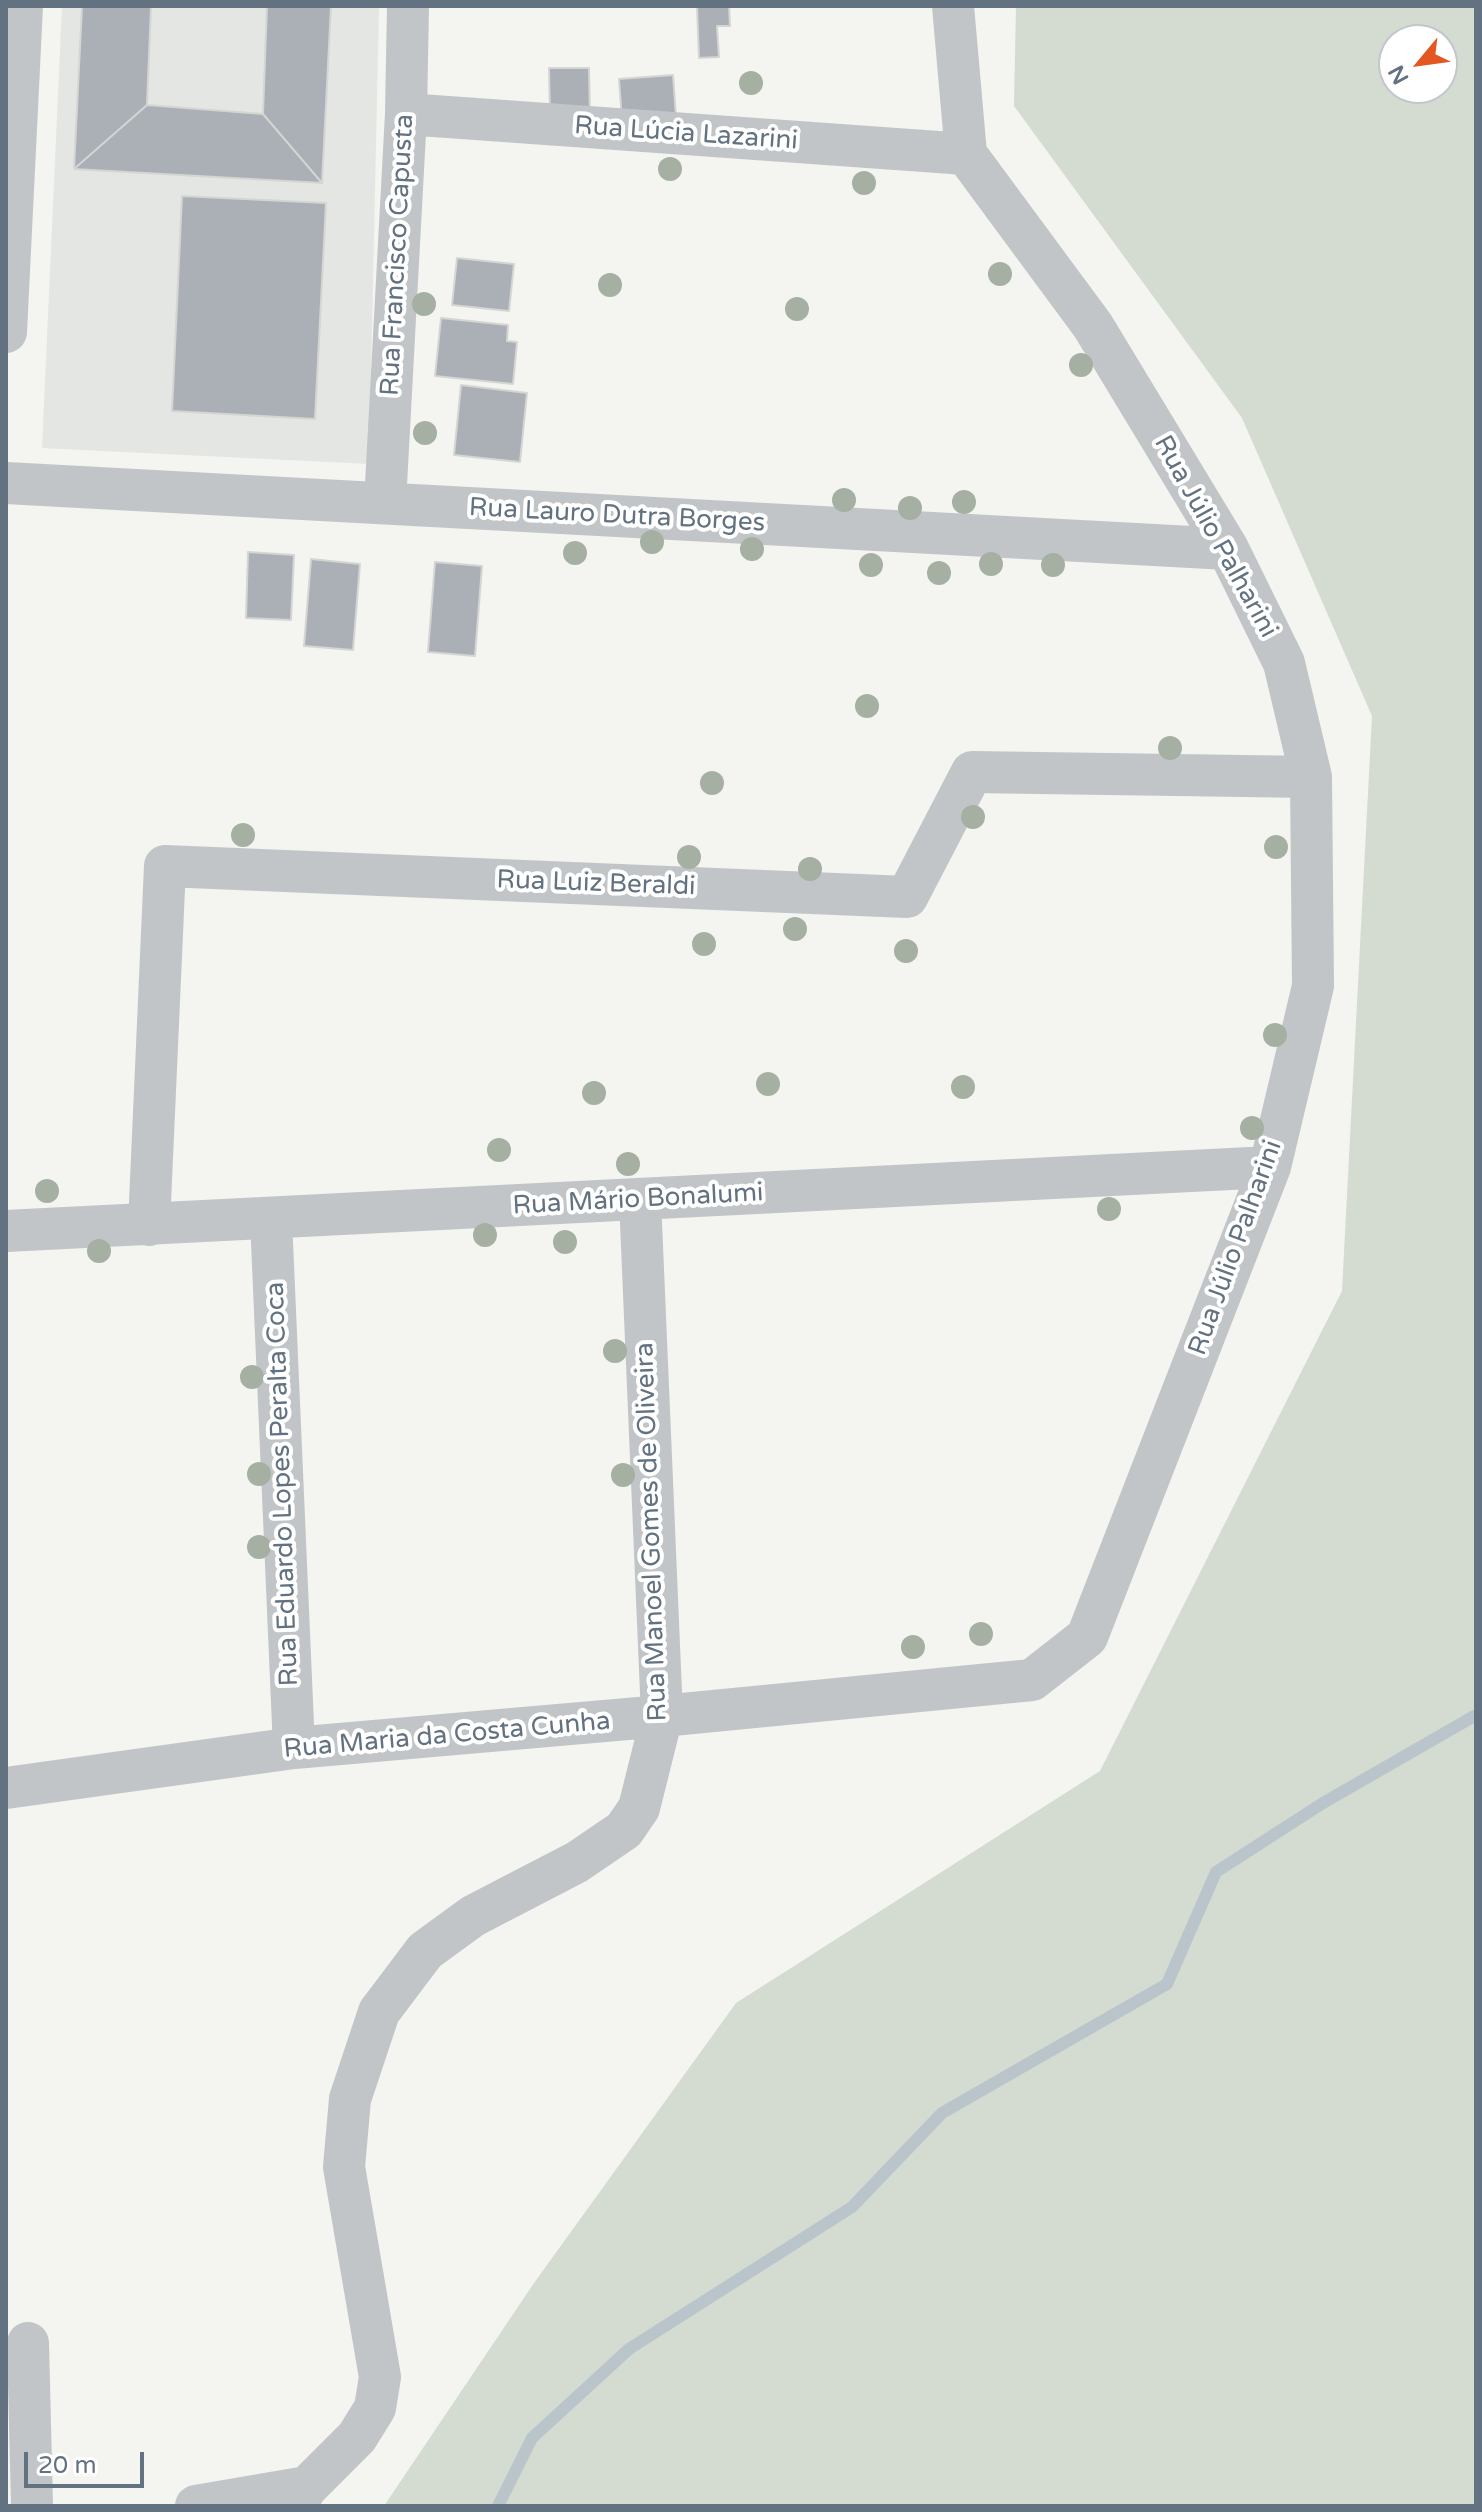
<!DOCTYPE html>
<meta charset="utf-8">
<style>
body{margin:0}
#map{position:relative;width:1482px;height:2512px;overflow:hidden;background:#f4f4f0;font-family:"Varela Round",sans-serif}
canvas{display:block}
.frame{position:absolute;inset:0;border:8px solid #637281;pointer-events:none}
.north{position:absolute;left:1378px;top:24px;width:80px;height:80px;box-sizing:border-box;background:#fff;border:2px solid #c1c7cd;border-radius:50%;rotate:241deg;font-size:22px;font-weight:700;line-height:32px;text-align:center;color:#637281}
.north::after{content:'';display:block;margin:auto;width:28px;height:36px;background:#e35721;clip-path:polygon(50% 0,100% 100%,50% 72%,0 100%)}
.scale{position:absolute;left:24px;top:2452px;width:120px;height:36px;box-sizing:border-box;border:4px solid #637281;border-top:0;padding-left:10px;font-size:24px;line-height:28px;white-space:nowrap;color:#637281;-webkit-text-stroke:6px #fff;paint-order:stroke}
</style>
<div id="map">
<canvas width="1482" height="2512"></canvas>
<div class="frame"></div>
<div class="north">N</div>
<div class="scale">20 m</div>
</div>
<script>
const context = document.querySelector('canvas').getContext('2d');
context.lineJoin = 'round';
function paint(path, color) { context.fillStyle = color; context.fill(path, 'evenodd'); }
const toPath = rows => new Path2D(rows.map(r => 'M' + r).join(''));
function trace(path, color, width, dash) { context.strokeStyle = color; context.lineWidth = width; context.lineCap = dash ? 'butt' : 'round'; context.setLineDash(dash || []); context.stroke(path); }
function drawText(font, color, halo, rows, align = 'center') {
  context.font = font + ' "Varela Round",sans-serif'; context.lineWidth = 8; context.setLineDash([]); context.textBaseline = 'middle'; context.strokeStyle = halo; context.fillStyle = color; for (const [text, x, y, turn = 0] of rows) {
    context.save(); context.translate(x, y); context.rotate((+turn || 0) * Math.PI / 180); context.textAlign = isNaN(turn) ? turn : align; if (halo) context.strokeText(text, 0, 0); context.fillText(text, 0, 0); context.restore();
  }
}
const built = toPath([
 [62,6,379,6,369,464,42,448]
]);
const green = toPath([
 [1016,6,1476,6,1476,2506,384,2506,534,2283,736,2003,1100,1771,1342,1291,1372,716,1242,418,1014,106],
 [1394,40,1442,40,1442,88,1394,88]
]);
const stream = toPath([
 [498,2506,532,2438,629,2349,852,2207,942,2113,1167,1984,1216,1872,1323,1803,1476,1715]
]);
const building = toPath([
 [82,6,151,6,147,105,74,169,82,6],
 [267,6,331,6,322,183,263,114,267,6],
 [697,6,729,6,730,26,717,26,719,57,699,58,697,6],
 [549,68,589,68,590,116,550,116,549,68],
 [673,75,676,117,622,121,619,79,673,75],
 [147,105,263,114,322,183,74,169,147,105],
 [182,196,326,203,315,419,172,411,182,196],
 [457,258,514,264,509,311,452,305,457,258],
 [441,318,508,325,507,341,517,342,513,384,435,376,441,318],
 [461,385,527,393,520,462,454,455,461,385],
 [248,552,294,555,291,620,246,618,248,552],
 [311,559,360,564,353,650,304,646,311,559],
 [435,562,482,566,475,656,428,652,435,562]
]);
const minor = toPath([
 [406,114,966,154],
 [6,332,22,6],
 [6,483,1228,549],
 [385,503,406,114,408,6],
 [271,1219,294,1748],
 [149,1225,165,866,907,897,972,772,1311,777],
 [6,1231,1270,1167],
 [6,1788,294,1748,662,1716,1032,1680,1087,1637,1270,1167,1313,986,1311,777,1284,663,1228,549,1093,326,966,154,953,6],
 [28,2343,32,2506],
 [196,2506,307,2487],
 [294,2506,307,2487,357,2437,375,2408,380,2377,344,2167,350,2099,379,2012,425,1951,473,1916,577,1862,624,1830,639,1808,662,1716,640,1199]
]);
const trees = [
 [751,83],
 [670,169],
 [864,183],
 [1000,274],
 [610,285],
 [424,304],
 [797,309],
 [1081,365],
 [425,433],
 [844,500],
 [964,502],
 [910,508],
 [652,542],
 [752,549],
 [575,553],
 [991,564],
 [871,565],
 [1053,565],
 [939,573],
 [867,706],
 [1170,748],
 [712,783],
 [973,817],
 [243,835],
 [1276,847],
 [689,857],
 [810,869],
 [795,929],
 [704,944],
 [906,951],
 [1275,1035],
 [768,1084],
 [963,1087],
 [594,1093],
 [1252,1128],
 [499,1150],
 [628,1164],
 [47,1191],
 [1109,1209],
 [485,1235],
 [565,1242],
 [99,1251],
 [615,1351],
 [252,1377],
 [259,1474],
 [623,1475],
 [259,1547],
 [981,1634],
 [913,1647]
];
const streetNames = [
 ["Rua Lúcia Lazarini",686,134,4],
 ["Rua Francisco Capusta",398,255,-87],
 ["Rua Lauro Dutra Borges",617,516,3],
 ["Rua Júlio Palharini",1215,537,61],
 ["Rua Luiz Beraldi",596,884,2],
 ["Rua Mário Bonalumi",638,1200,-3],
 ["Rua Júlio Palharini",1236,1248,-70],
 ["Rua Eduardo Lopes Peralta Coca",283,1484,-92],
 ["Rua Manoel Gomes de Oliveira",652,1532,-92],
 ["Rua Maria da Costa Cunha",447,1736,-5]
];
paint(built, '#e4e6e3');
paint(green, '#d4dbd1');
trace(stream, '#bac5cb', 12);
paint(building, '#aab0b6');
trace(building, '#d5d5d3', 2);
trace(minor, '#c1c5c8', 42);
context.fillStyle = '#a5b0a2';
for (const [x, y] of trees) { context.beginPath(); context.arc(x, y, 12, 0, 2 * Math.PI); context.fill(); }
drawText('26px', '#637281', '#fff', streetNames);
</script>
